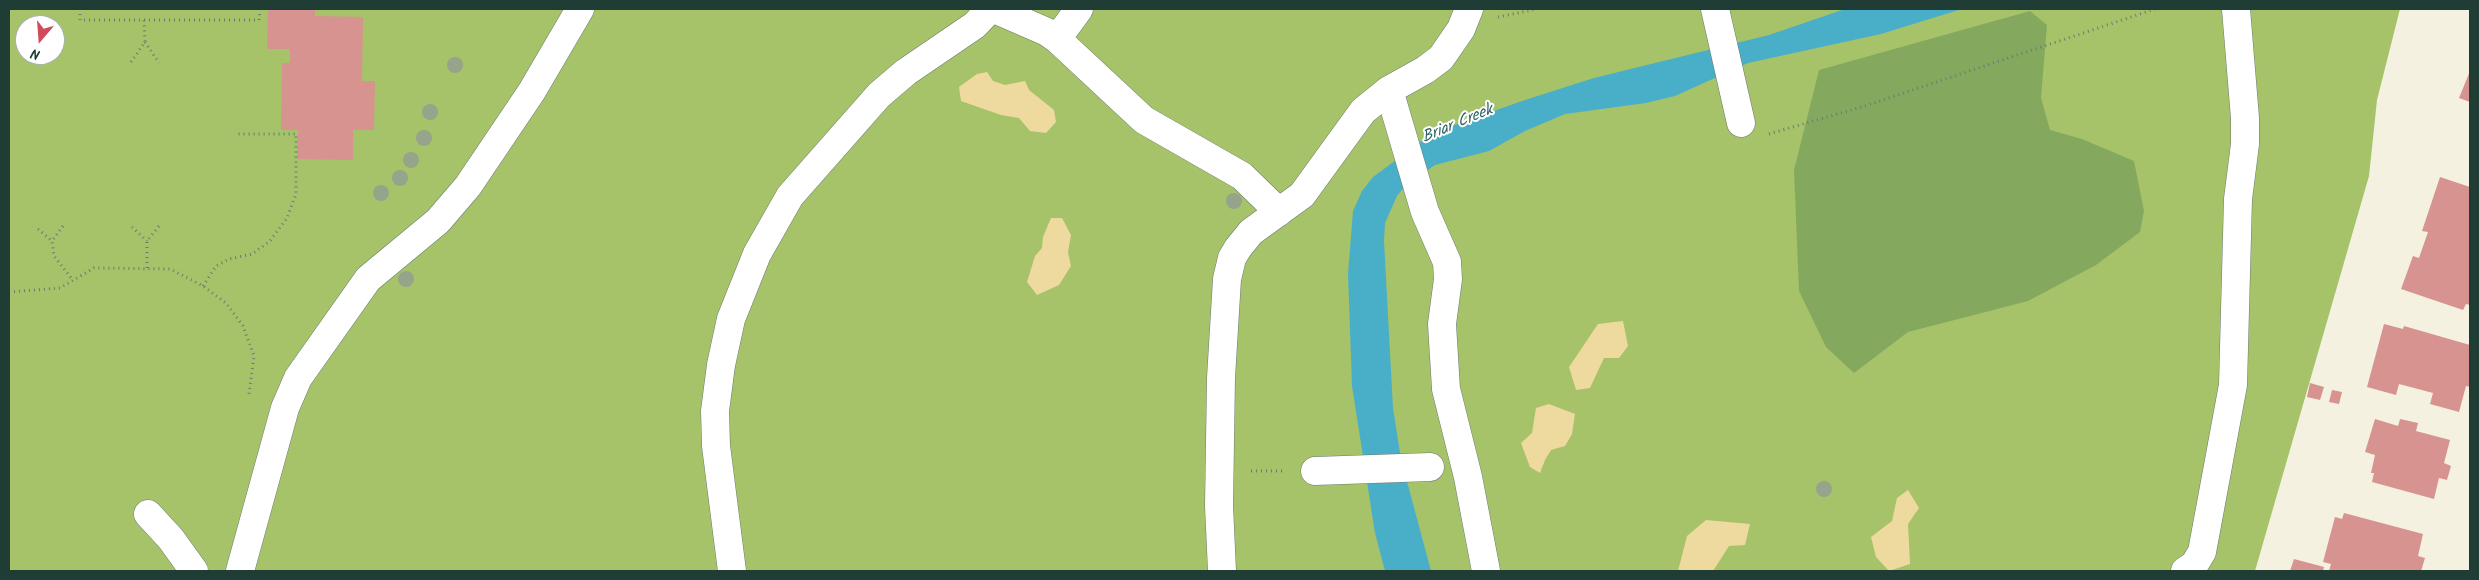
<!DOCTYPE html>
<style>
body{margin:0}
#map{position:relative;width:2479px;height:580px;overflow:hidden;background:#f4f1e0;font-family:Kalam,sans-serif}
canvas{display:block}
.frame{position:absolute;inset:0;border:10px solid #1f3d34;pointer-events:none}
.north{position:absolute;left:15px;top:15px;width:50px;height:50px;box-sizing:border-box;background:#fff;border:1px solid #a5b1ae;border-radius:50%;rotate:198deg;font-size:14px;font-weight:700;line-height:20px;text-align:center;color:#1f3d34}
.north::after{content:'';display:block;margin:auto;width:18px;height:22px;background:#d1495b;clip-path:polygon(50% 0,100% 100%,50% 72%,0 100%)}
</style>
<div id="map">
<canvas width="2479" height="580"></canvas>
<div class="frame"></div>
<div class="north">N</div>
</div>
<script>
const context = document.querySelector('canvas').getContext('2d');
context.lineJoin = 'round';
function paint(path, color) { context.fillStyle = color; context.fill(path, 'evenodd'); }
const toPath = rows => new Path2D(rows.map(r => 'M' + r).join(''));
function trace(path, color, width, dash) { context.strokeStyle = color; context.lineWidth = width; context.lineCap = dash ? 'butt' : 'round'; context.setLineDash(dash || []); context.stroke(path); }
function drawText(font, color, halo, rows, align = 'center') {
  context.font = font + ' Kalam,sans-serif'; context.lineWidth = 4; context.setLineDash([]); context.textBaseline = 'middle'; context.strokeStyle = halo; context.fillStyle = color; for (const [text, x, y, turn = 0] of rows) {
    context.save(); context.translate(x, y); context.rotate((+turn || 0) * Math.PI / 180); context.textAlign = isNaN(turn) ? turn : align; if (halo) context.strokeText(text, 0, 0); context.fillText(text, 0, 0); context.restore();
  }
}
const green = toPath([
 [9,9,2400,9,2377,100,2369,176,2255,571,9,571],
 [25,25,55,25,55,55,25,55]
]);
const forest = toPath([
 [2030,11,2047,25,2041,98,2050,130,2082,139,2134,161,2144,211,2140,232,2096,265,2028,301,1908,332,1854,373,1826,347,1799,291,1794,170,1819,70]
]);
const sand = toPath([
 [987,72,993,81,1005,85,1025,81,1029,90,1054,110,1056,122,1046,133,1030,131,1019,118,1001,115,961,101,959,87,977,74],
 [1051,218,1062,218,1071,235,1068,252,1071,266,1059,285,1037,295,1027,282,1035,256,1042,248,1043,237],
 [1623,321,1628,346,1619,358,1604,358,1590,388,1576,390,1569,367,1598,324],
 [1549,404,1575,414,1572,434,1565,446,1551,450,1545,460,1540,473,1530,467,1521,443,1532,433,1536,408],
 [1908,490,1919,508,1908,524,1910,564,1889,571,1876,557,1871,537,1892,521,1897,498],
 [1706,520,1750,524,1745,545,1729,546,1713,571,1678,571,1687,536]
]);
const water = toPath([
 [1845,9,1962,9,1881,34,1748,63,1675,96,1646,103,1565,114,1525,131,1489,151,1435,165,1405,186,1397,196,1385,223,1384,241,1393,408,1401,459,1431,571,1385,571,1375,533,1352,386,1348,274,1353,211,1362,191,1373,177,1422,141,1446,128,1522,101,1594,78,1769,35]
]);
const building = toPath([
 [268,9,315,9,315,16,363,17,362,81,375,81,374,130,353,130,353,160,297,159,298,130,281,130,282,63,290,63,290,49,267,49],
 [2470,71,2470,102,2459,98],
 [2440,177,2470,187,2470,305,2466,304,2463,310,2401,289,2413,256,2419,258,2428,232,2422,231],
 [2384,324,2403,329,2404,326,2470,345,2470,387,2466,386,2459,412,2430,404,2433,393,2399,384,2396,395,2367,387],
 [2310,383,2324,387,2320,400,2307,397],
 [2332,390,2342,392,2339,404,2329,402],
 [2375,419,2398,426,2400,419,2418,423,2416,431,2450,440,2444,463,2451,466,2447,480,2439,478,2434,499,2372,482,2374,473,2371,473,2375,455,2365,452],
 [2344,513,2423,534,2418,556,2425,558,2421,571,2329,571,2331,564,2323,562,2335,517,2342,519],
 [2294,559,2324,567,2323,571,2290,571]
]);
const path = toPath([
 [80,9,80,20,259,20,260,9],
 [1498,17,1537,9],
 [145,42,159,63],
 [131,62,145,42,144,20],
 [1769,134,1868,105,2155,9],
 [63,226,52,241,54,256,72,279],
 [132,227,147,241],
 [38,229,52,241],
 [147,268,147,241,159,226],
 [203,286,216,266,229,259,252,254,270,241,287,218,296,194,296,134,236,134],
 [9,292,60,288,94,268,170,269,203,286,226,303,243,326,254,356,249,394],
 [1251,471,1284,471]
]);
const minor = toPath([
 [994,9,1047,32,1057,39,1144,120,1242,176,1279,212],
 [1715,9,1741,123],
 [1057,39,1079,9],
 [1389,90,1425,212,1447,262,1448,279,1442,324,1446,389,1468,477,1486,571],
 [1315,471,1430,467],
 [148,514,171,539,194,571],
 [240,571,285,408,298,378,368,279,438,221,468,186,532,91,580,9],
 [732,571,716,446,715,411,721,365,731,319,757,254,790,196,879,95,906,72,975,25,990,9],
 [1222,571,1219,506,1221,378,1227,279,1232,258,1238,248,1251,232,1302,195,1363,111,1389,90,1425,70,1441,58,1461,29,1469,9],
 [2185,571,2194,565,2202,552,2233,385,2238,199,2245,144,2245,118,2236,9]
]);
const trees = [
 [455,65],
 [430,112],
 [424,138],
 [411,160],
 [400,178],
 [381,193],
 [1234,201],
 [406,279],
 [1824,489]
];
const waterNames = [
 ["Briar Creek",1458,125,-23]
];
paint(green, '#a6c36a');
paint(forest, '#84a95e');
paint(sand, '#eeda9e');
paint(water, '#49aec8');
paint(building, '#d7938f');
trace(minor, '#6a7c70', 29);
trace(path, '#6a7c70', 3, [1, 4]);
trace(minor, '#fff', 28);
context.fillStyle = '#95a48a';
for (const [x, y] of trees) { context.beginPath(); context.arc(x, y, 8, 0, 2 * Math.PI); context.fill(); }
drawText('italic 16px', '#2e6568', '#fff', waterNames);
</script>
